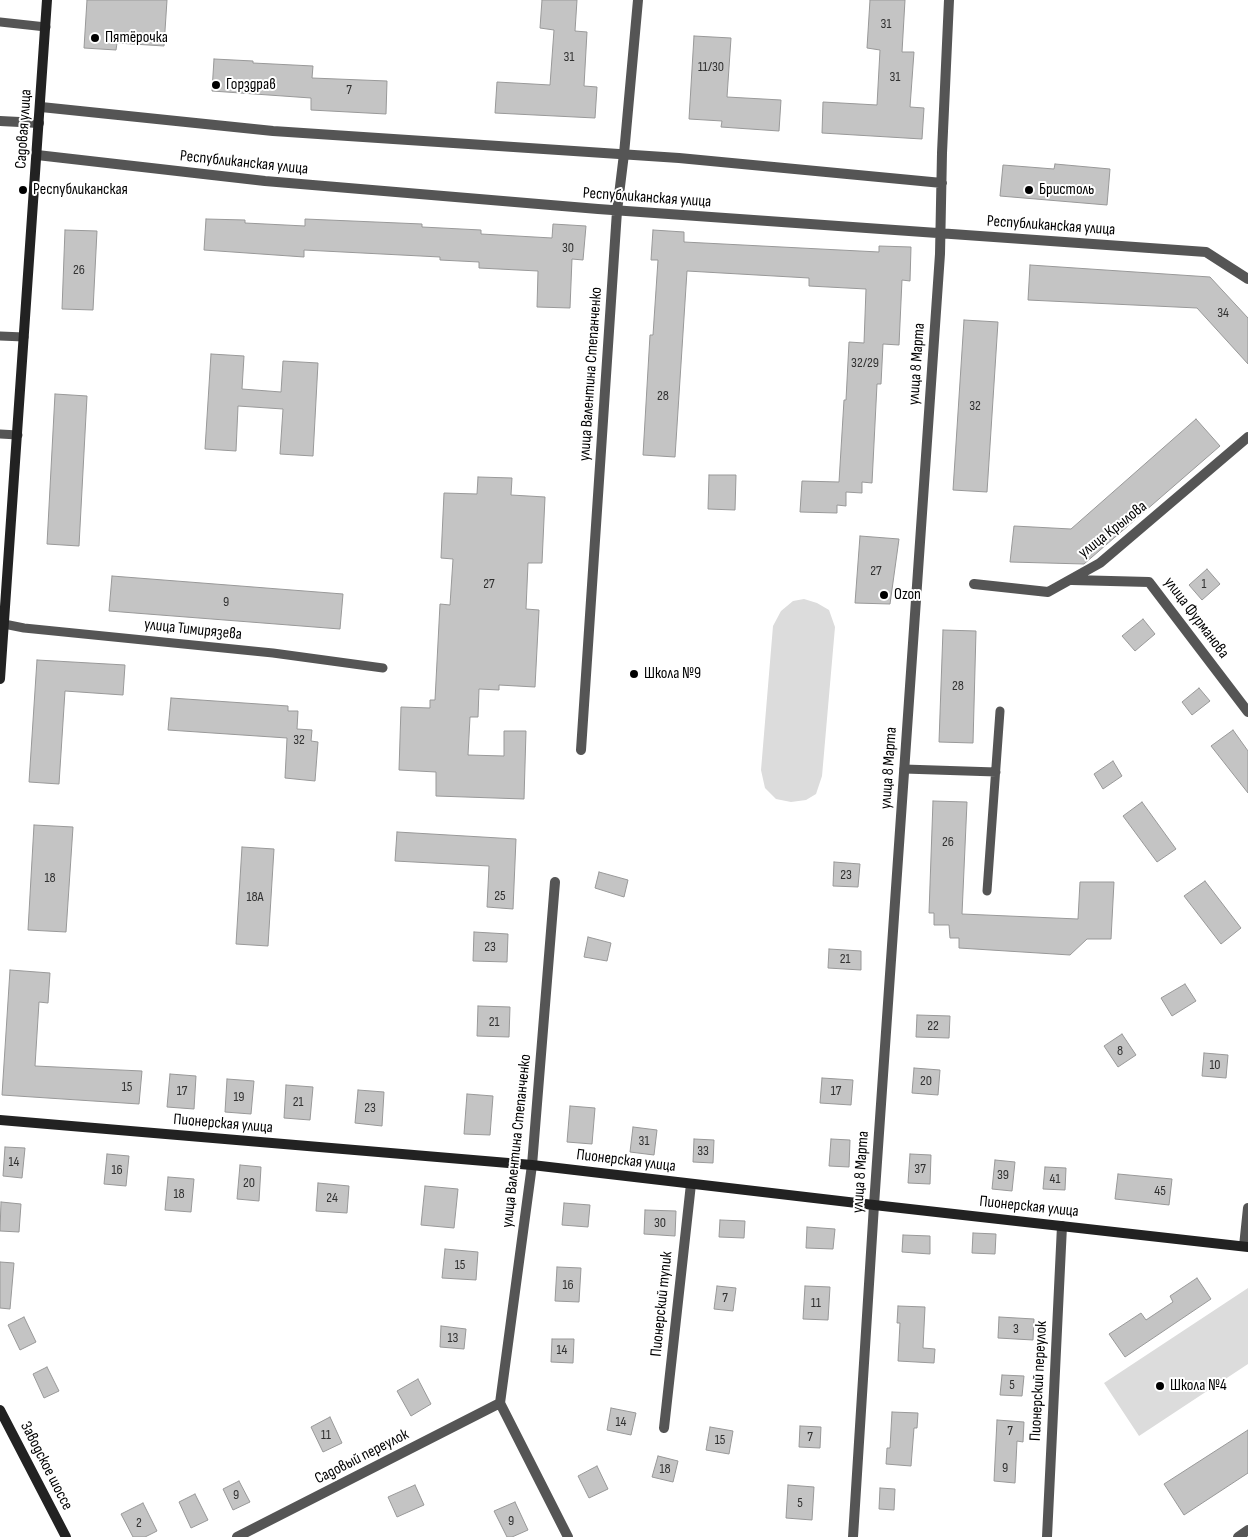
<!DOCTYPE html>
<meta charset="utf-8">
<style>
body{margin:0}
canvas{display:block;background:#fff}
</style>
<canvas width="1248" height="1537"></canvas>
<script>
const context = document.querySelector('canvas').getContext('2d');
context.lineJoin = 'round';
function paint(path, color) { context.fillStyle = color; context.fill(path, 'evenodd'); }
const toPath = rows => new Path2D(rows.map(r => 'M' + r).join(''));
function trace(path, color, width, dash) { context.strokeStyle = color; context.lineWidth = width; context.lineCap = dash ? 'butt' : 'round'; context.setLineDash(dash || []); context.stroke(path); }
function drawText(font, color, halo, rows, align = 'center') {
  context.font = font + ' "Sofia Sans Condensed",sans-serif'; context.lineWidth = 4; context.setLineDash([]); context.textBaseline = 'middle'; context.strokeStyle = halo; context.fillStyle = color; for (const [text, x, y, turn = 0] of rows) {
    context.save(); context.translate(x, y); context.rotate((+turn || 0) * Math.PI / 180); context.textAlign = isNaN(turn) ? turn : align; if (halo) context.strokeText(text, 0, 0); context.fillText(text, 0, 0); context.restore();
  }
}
const green = toPath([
 [804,599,817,603,829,610,835,627,822,776,816,794,806,800,791,802,776,799,765,788,761,770,773,626,781,611,793,601],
 [1248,1288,1248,1364,1139,1436,1104,1383]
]);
const building = toPath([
 [87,0,167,0,164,46,117,43,116,50,84,48,87,0],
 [542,0,577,0,575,31,587,32,584,86,597,87,595,118,495,113,497,82,550,85,554,30,540,28,542,0],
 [870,0,905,0,902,52,914,52,910,107,924,108,922,139,822,133,823,102,877,105,880,50,867,48,870,0],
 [694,36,731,38,727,97,781,100,779,131,721,127,722,121,689,119,694,36],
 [214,59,253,61,253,63,313,66,312,78,387,81,386,114,311,110,311,98,212,91,214,59],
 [1055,164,1110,169,1107,205,1000,196,1003,165,1054,169,1055,164],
 [206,219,245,220,245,223,305,226,305,219,422,224,422,227,481,230,481,234,552,238,553,224,586,226,583,260,572,259,570,308,537,307,538,271,479,268,479,262,440,260,440,257,304,250,304,257,204,250,206,219],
 [65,230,97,231,93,310,62,309,65,230],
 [653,230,684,232,684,242,879,252,879,246,911,247,910,281,902,280,899,345,883,344,881,384,877,384,872,483,862,482,862,493,846,492,846,506,837,505,837,513,800,512,802,481,839,482,844,400,846,400,849,342,864,343,866,289,809,286,809,278,687,271,675,457,643,455,650,335,653,335,658,260,651,260,653,230],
 [1030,265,1210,277,1248,318,1248,364,1197,308,1028,300,1030,265],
 [964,320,998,322,987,492,953,490,964,320],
 [211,354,244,356,242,389,281,392,283,361,318,363,313,456,280,454,283,409,238,406,236,451,205,449,211,354],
 [55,394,87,396,79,546,47,544,55,394],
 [1196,419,1220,446,1084,564,1010,562,1014,526,1071,529,1196,419],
 [709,475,736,475,735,510,708,509,709,475],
 [478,477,512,478,511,495,545,497,542,563,528,563,526,609,539,610,535,687,499,685,499,690,479,689,478,717,470,717,468,755,504,756,504,731,526,731,524,799,436,796,436,772,399,770,401,707,430,708,430,700,435,700,440,604,450,605,453,559,441,558,444,493,477,494,478,477],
 [860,536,899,539,890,604,855,603,860,536],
 [1207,569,1220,584,1202,600,1189,585,1207,569],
 [112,576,343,594,340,629,109,611,112,576],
 [1143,619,1155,634,1135,651,1122,636,1143,619],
 [943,630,976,631,973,743,939,742,943,630],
 [37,660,125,665,123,695,65,691,59,784,29,782,37,660],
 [1199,688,1210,701,1192,715,1182,702,1199,688],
 [171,698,288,706,288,711,298,711,297,729,312,730,311,741,318,742,315,781,285,778,287,738,168,730,171,698],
 [1233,730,1248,751,1248,793,1211,746,1233,730],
 [1113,761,1122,776,1103,789,1094,774,1113,761],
 [933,801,967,802,962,914,1078,919,1080,882,1114,882,1111,939,1087,939,1070,955,959,948,959,938,950,938,949,925,934,925,934,913,929,913,933,801],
 [1142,802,1176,849,1157,862,1123,816,1142,802],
 [34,825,73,827,66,932,28,930,34,825],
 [397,832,516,839,513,909,487,907,489,866,395,861,397,832],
 [242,847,274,849,268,946,236,944,242,847],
 [834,862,860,864,858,887,833,886,834,862],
 [599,872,628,880,624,897,595,888,599,872],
 [1205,881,1241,928,1221,944,1184,896,1205,881],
 [474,932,508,934,507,962,473,961,474,932],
 [588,937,611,943,607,961,584,957,588,937],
 [829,949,861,951,861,970,828,968,829,949],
 [10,970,50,973,48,1003,39,1002,35,1066,142,1071,139,1104,2,1095,10,970],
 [1185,984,1196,1001,1172,1016,1161,998,1185,984],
 [478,1006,510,1007,509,1037,477,1036,478,1006],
 [917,1015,950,1016,949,1038,916,1037,917,1015],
 [1122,1034,1136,1055,1118,1067,1104,1046,1122,1034],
 [1204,1053,1228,1055,1226,1078,1202,1076,1204,1053],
 [914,1068,940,1070,938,1095,912,1093,914,1068],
 [170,1074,196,1076,194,1109,167,1107,170,1074],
 [822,1078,853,1080,851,1105,820,1103,822,1078],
 [227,1079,254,1081,251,1114,225,1112,227,1079],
 [286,1085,313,1087,310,1120,284,1118,286,1085],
 [358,1090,384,1092,382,1126,355,1123,358,1090],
 [467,1094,493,1096,490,1135,464,1134,467,1094],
 [570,1106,595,1108,592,1144,567,1142,570,1106],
 [633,1127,657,1130,654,1155,630,1152,633,1127],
 [694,1139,714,1140,713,1163,693,1162,694,1139],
 [831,1139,850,1140,849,1167,829,1166,831,1139],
 [5,1147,25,1148,22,1178,3,1176,5,1147],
 [107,1154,129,1156,126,1186,104,1184,107,1154],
 [910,1154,931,1155,930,1184,908,1183,910,1154],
 [995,1160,1015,1162,1012,1191,992,1189,995,1160],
 [240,1165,261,1167,259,1201,237,1199,240,1165],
 [1045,1167,1066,1168,1065,1190,1043,1189,1045,1167],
 [1118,1174,1172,1179,1169,1205,1115,1199,1118,1174],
 [168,1177,194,1179,191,1212,165,1210,168,1177],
 [318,1183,349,1186,347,1213,316,1211,318,1183],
 [425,1186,458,1189,454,1228,421,1225,425,1186],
 [1,1202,21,1204,19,1232,0,1231,1,1202],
 [564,1203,590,1205,588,1227,562,1225,564,1203],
 [645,1210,676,1211,675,1236,644,1234,645,1210],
 [720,1220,745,1221,744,1238,719,1237,720,1220],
 [807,1227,835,1229,833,1249,806,1248,807,1227],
 [973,1233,996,1234,995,1254,972,1253,973,1233],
 [903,1235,930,1236,930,1254,902,1252,903,1235],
 [445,1249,478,1252,476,1280,442,1278,445,1249],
 [0,1262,14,1263,10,1309,0,1308,0,1262],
 [557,1267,581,1268,579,1302,555,1301,557,1267],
 [1197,1278,1211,1299,1125,1357,1109,1334,1141,1313,1146,1320,1173,1302,1170,1296,1197,1278],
 [717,1286,736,1288,733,1311,714,1309,717,1286],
 [805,1286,830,1287,828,1320,803,1319,805,1286],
 [898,1306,925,1307,923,1348,935,1349,934,1363,898,1361,900,1323,897,1323,898,1306],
 [24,1317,36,1342,20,1350,8,1325,24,1317],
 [999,1317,1034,1319,1033,1340,998,1338,999,1317],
 [441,1326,466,1329,464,1349,440,1347,441,1326],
 [552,1339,574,1339,573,1363,551,1362,552,1339],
 [47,1367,59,1391,44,1398,33,1374,47,1367],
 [1002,1375,1024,1376,1022,1396,1000,1395,1002,1375],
 [418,1379,431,1404,411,1416,397,1391,418,1379],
 [611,1408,636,1413,631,1435,607,1430,611,1408],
 [892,1412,918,1413,917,1428,914,1428,911,1466,886,1464,887,1448,890,1448,892,1412],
 [330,1417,342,1443,323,1452,311,1427,330,1417],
 [997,1420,1024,1422,1023,1442,1017,1441,1015,1483,994,1481,997,1420],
 [800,1426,821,1427,820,1448,799,1447,800,1426],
 [710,1427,733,1431,729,1454,706,1450,710,1427],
 [1248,1430,1248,1473,1184,1515,1164,1484,1248,1430],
 [658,1456,678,1461,673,1482,652,1477,658,1456],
 [597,1466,608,1489,589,1498,578,1476,597,1466],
 [239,1481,250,1502,233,1510,223,1489,239,1481],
 [415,1485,424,1505,397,1517,388,1497,415,1485],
 [788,1485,814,1487,812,1520,786,1518,788,1485],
 [880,1488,895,1489,894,1510,879,1509,880,1488],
 [195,1494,208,1520,191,1528,179,1502,195,1494],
 [515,1502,528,1530,512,1537,507,1537,494,1511,515,1502],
 [143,1503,157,1531,145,1537,133,1537,121,1514,143,1503]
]);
const lane = toPath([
 [0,22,46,27],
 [0,336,24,337],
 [0,434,18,435],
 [4,624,24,628,273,653,383,668],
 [904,769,996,772],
 [987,891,1000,711]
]);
const street = toPath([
 [41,107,273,131,679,158,942,183],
 [0,121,39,123],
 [37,155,265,181,598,209,1206,252,1248,279],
 [1072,580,1149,582,1248,712],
 [974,584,1048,592,1100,563,1248,437],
 [581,750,617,211,624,154,638,0],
 [1244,1246,1248,1208],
 [500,1403,532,1165,555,882],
 [500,1403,568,1537],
 [664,1428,691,1184],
 [237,1537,500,1403],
 [853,1537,874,1205,940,254,942,153,949,0],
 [1047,1537,1062,1226],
 [1238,1537,1248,1530]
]);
const secondary = toPath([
 [0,679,47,0],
 [0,1120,532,1165,874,1205,1248,1247],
 [0,1410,66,1537]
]);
const markers = [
 [95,38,5,"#000"],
 [216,85,5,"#000"],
 [23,190,5,"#000"],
 [1029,190,5,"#000"],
 [884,595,5,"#000"],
 [634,674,5,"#000"],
 [1160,1386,5,"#000"]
];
const numberNames = [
 ["31",886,24],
 ["31",569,57],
 ["11/30",711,67],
 ["31",895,77],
 ["7",349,90],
 ["30",568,248],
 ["26",79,270],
 ["34",1223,313],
 ["32/29",865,363],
 ["28",663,396],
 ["32",975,406],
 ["27",876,571],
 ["27",489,584],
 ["1",1204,584],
 ["9",226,602],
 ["28",958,686],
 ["32",299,740],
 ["26",948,842],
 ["23",846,875],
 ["18",50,878],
 ["25",500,896],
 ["18А",255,897],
 ["23",490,947],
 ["21",845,959],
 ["21",494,1022],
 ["22",933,1026],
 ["8",1120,1051],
 ["10",1215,1065],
 ["20",926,1081],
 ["15",127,1087],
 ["17",182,1091],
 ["17",836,1091],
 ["19",239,1097],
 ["21",298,1102],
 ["23",370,1108],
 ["31",644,1141],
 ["33",703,1151],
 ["14",14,1162],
 ["37",920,1169],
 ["16",117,1170],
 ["39",1003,1175],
 ["41",1055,1179],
 ["20",249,1183],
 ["45",1160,1191],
 ["18",179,1194],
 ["24",332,1198],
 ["30",660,1223],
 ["15",460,1265],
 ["16",568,1285],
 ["7",725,1298],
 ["11",816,1303],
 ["3",1016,1329],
 ["13",453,1338],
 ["14",562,1350],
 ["5",1012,1385],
 ["14",621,1422],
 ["7",1010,1431],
 ["11",326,1435],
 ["7",810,1437],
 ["15",720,1440],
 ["9",1005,1468],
 ["18",665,1469],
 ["9",236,1495],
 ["5",800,1503],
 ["9",511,1521],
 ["2",139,1523]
];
const poiNames = [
 ["Пятёрочка",105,38],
 ["Горздрав",226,85],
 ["Республиканская",33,190],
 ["Бристоль",1039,190],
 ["Ozon",894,595],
 ["Школа №9",644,674],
 ["Школа №4",1170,1386]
];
const streetNames = [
 ["Садовая улица",24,129,-86],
 ["Республиканская улица",244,163,6],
 ["Республиканская улица",647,198,4],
 ["Республиканская улица",1051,226,4],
 ["улица 8 Марта",917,364,-86],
 ["улица Валентина Степанченко",591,374,-86],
 ["улица Крылова",1113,530,-38],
 ["улица Фурманова",1196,618,53],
 ["улица Тимирязева",193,630,6],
 ["улица 8 Марта",889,768,-86],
 ["Пионерская улица",223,1124,5],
 ["улица Валентина Степанченко",517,1141,-84],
 ["Пионерская улица",626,1161,7],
 ["улица 8 Марта",861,1172,-86],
 ["Пионерская улица",1029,1207,6],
 ["Пионерский тупик",662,1304,-84],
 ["Пионерский переулок",1039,1381,-87],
 ["Садовый переулок",362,1457,-27],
 ["Заводское шоссе",46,1466,63]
];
paint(green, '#dcdcdc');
paint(building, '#c4c4c4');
trace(building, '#999', 1);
trace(lane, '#555', 9);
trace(street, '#555', 10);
trace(secondary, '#222', 10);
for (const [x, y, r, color] of markers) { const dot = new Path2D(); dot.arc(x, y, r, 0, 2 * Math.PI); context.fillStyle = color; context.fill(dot); trace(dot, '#fff', 2); }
drawText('14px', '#313131', null, numberNames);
drawText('16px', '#000', '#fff', poiNames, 'left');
drawText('16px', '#000', '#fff', streetNames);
</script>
